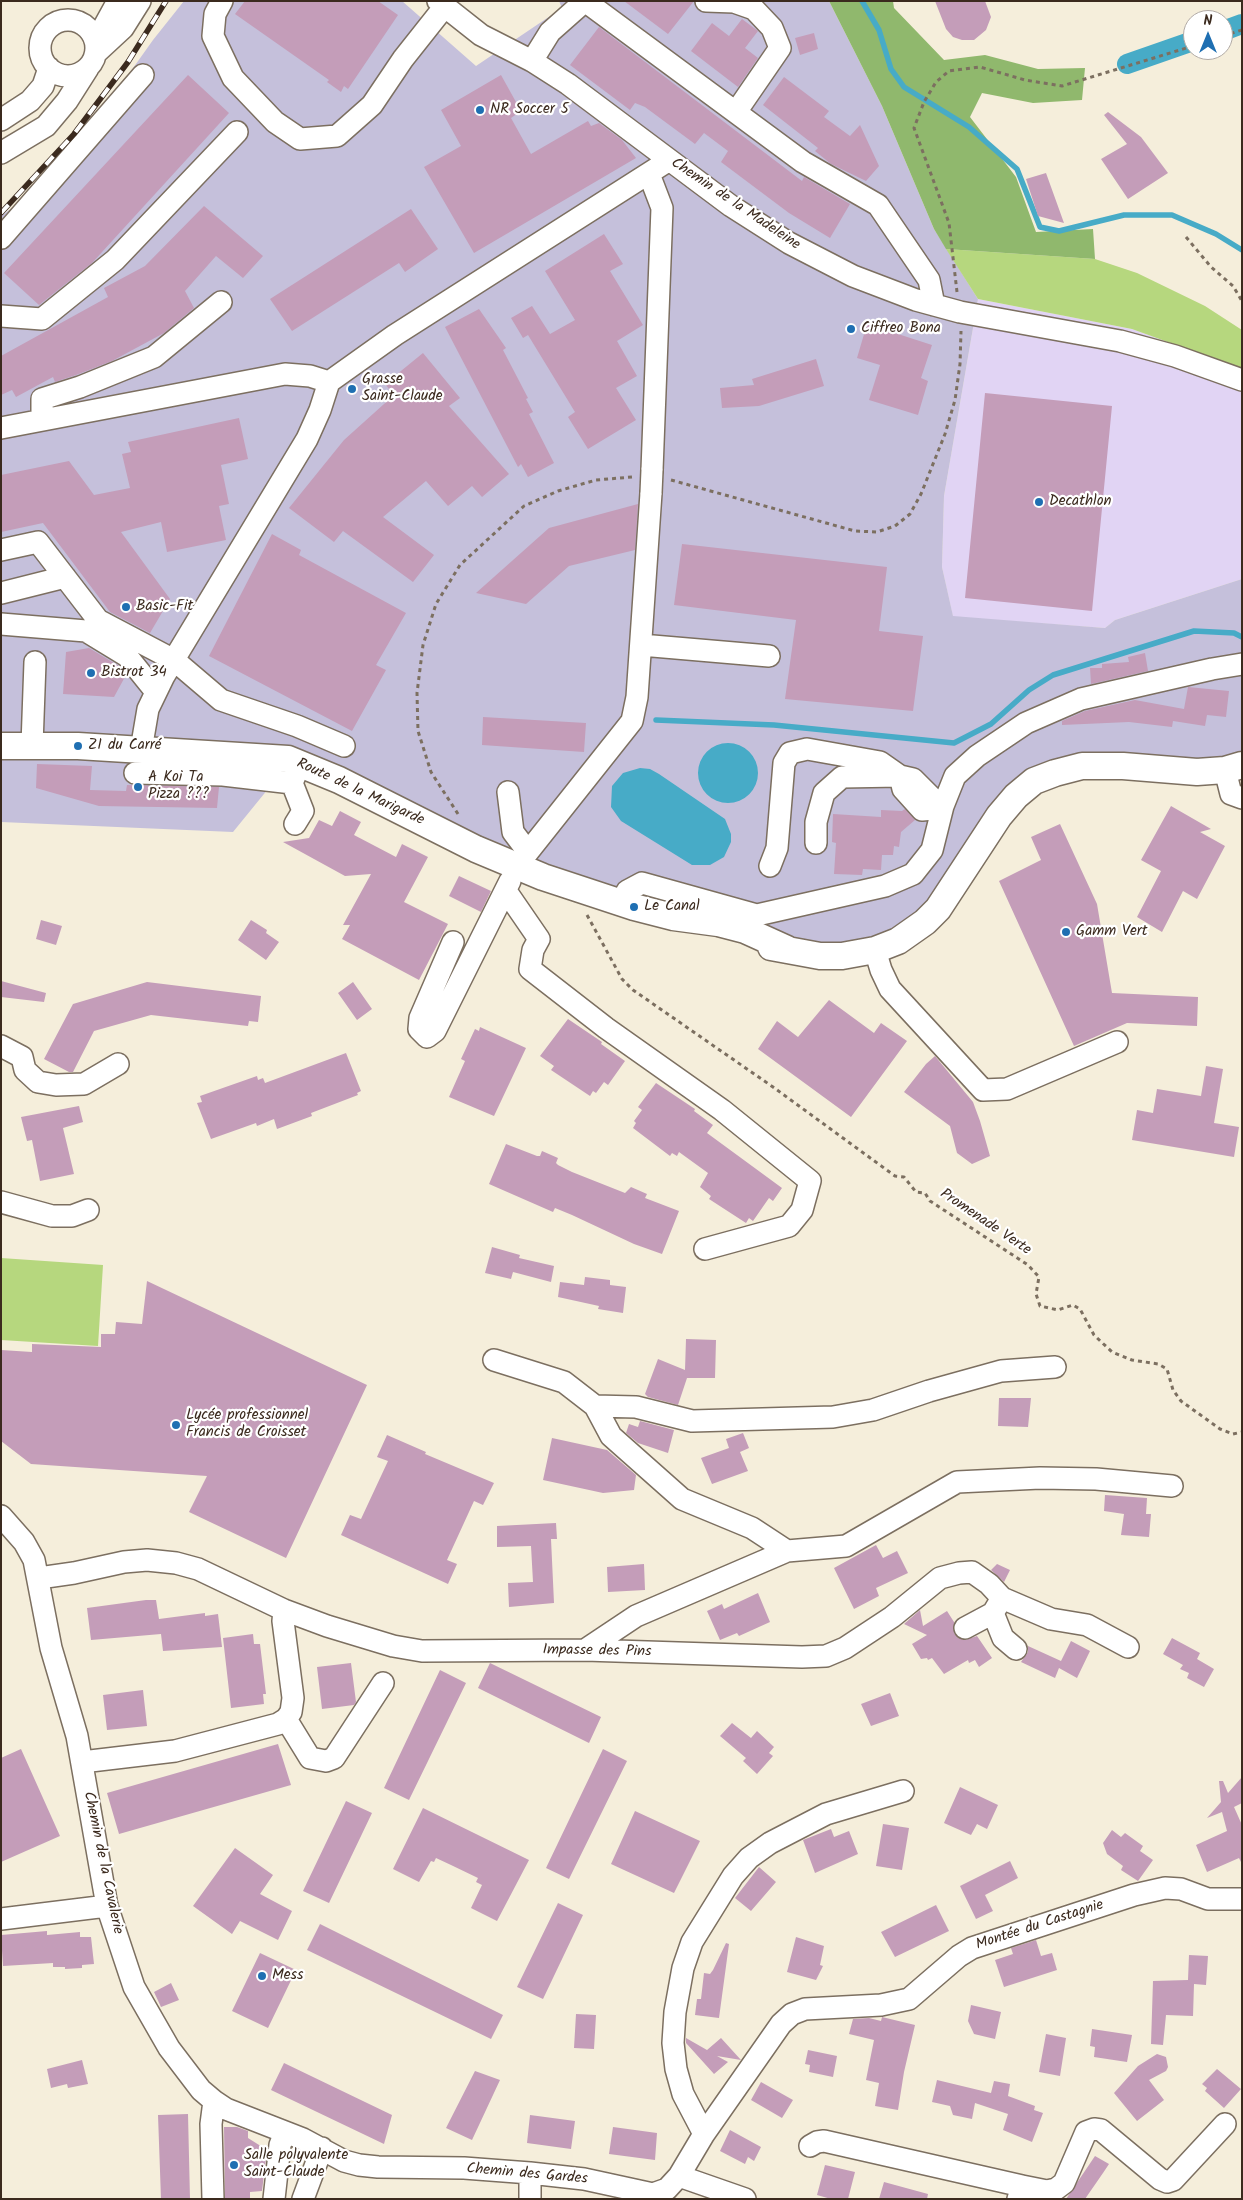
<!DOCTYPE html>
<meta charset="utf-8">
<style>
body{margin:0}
#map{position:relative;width:1243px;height:2200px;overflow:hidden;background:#f5eedb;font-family:Kalam,sans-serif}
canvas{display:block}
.frame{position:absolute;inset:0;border:2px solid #3b2a1e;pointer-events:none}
.north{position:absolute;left:1183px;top:10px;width:50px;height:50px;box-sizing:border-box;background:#fff;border:1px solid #b1aaa5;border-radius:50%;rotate:0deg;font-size:14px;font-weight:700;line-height:20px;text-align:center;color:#3b2a1e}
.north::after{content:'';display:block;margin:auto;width:18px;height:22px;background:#1f6fb2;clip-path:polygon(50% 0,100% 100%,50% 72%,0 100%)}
</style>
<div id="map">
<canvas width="1243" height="2200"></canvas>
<div class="frame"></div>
<div class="north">N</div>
</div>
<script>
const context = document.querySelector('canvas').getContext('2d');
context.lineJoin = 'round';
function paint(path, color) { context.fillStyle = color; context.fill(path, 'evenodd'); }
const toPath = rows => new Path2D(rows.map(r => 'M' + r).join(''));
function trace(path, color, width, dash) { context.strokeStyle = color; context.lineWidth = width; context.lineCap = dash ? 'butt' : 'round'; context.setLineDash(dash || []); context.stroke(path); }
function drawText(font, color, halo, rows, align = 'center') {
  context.font = font + ' Kalam,sans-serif'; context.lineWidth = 4.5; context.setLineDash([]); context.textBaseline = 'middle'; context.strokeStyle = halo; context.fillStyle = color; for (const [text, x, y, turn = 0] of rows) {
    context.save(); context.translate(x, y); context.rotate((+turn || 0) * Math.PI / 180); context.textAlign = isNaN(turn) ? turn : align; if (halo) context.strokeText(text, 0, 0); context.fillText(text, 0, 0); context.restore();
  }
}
const built = toPath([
 [978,299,1132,329,1242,369,1242,579,1115,620,1105,628,953,617,942,567,944,496]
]);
const industrial = toPath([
 [184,1,402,1,476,66,562,8,559,1,829,1,882,106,934,229,978,299,944,496,942,567,953,616,1105,628,1115,620,1242,579,1242,766,1037,781,905,936,807,960,549,872,290,762,233,832,1,822,1,216,57,175,153,40]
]);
const green = toPath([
 [946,249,1095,259,1137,273,1205,306,1242,330,1242,369,1132,329,978,299],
 [1,1258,103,1265,98,1346,1,1340]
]);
const forest = toPath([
 [829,1,893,1,894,8,944,60,985,55,1038,69,1085,68,1082,100,1033,103,982,93,970,117,1016,177,1036,232,1093,229,1095,259,946,249,934,229,882,106]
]);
const water = toPath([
 '698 773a30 30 0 1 1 60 0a30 30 0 1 1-60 0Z',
 [640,768,650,769,659,774,725,819,731,834,731,842,724,857,710,865,692,865,621,821,611,807,612,786,623,773]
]);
const stream = toPath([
 [862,1,879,30,891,69,904,87,969,127,1017,169,1040,227,1059,231,1124,215,1172,215,1216,234,1242,250],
 [656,720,774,725,954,743,991,724,1029,690,1053,675,1194,631,1234,633,1242,637]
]);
const canal = toPath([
 [1223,31,1242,24],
 [1127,64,1193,41]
]);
const building = toPath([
 [245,1,378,1,398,15,348,89,344,86,341,92,327,82,329,80,235,14],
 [624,1,694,1,668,34],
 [935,1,985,1,991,17,986,30,974,40,962,40,953,37,946,29],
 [742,19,758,31,745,48,758,58,738,87,691,51,712,23,729,36],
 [599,27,802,181,804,177,850,204,830,238,789,213,721,162,728,151,704,133,695,144,645,107,635,103,630,110,570,65],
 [814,33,818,49,800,55,795,38],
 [188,75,229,113,92,263,39,305,4,273],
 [501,75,521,111,511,118,531,154,588,121,591,126,599,123,622,140,636,158,474,253,424,167,461,146,441,110],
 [784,77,829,111,824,117,850,136,860,125,879,166,866,181,831,164,815,151,818,148,763,105],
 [1108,112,1141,137,1168,173,1128,199,1101,159,1127,144,1104,115],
 [1046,173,1064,223,1038,216,1026,179],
 [204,206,263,256,243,278,216,256,185,291,194,308,164,333,112,361,76,375,55,382,53,377,16,397,12,390,1,395,1,356,108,297,104,288,145,266],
 [411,209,438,249,405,272,399,263,292,331,270,299],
 [604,234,623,264,610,271,643,325,617,341,637,376,616,388,636,420,588,449,568,417,575,412,528,335,523,338,511,318,532,306,550,334,575,320,545,271],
 [479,309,506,348,503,350,528,398,526,399,533,412,529,414,554,463,528,477,521,464,518,467,445,327],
 [867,324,932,345,921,378,928,381,918,415,869,400,880,365,857,358],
 [423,353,460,398,449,406,509,474,482,497,472,486,448,506,426,481,383,517,434,555,413,582,343,531,334,542,289,508,344,440,394,395,385,384],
 [816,359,824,386,759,406,722,408,720,388,754,385,752,379],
 [985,393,1112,406,1092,611,965,598],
 [239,418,248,459,221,465,229,504,219,506,226,540,167,552,161,522,121,532,170,599,150,633,110,612,43,523,1,532,1,475,69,461,94,495,130,488,122,454,131,452,128,442],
 [638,504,635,550,569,566,526,604,476,593,549,528],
 [272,534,301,550,299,555,406,613,376,665,386,670,352,731,209,656],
 [682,544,887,567,879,631,923,636,913,711,785,699,796,620,674,605],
 [89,648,119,666,126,675,114,697,63,694,66,652],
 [1145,653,1148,671,1091,684,1090,668,1102,668,1102,664,1129,662,1128,657],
 [1188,687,1229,691,1226,717,1207,715,1205,726,1173,721,1172,727,1129,722,1062,725,1062,721,1085,711,1135,700,1184,709],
 [483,717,586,723,584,752,482,745],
 [37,764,92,766,90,790,126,791,127,785,219,787,217,808,99,806,36,788],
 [1171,806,1211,829,1200,832,1225,846,1197,899,1183,891,1162,932,1137,917,1161,871,1141,860],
 [905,809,915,820,901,832,899,847,894,846,893,855,882,855,881,870,863,869,862,875,834,874,836,843,832,842,833,814,881,817,881,810,902,811],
 [340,811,361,822,354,835,396,857,402,844,428,857,404,902,448,924,419,980,342,939,350,925,343,925,371,874,345,876,283,842,309,838,319,820,332,826],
 [1060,824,1097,904,1112,993,1198,997,1197,1026,1127,1023,1074,1046,999,881,1041,860,1031,837],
 [459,876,491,891,481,912,449,896],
 [41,920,62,926,56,945,36,939],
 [251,920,267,930,266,933,279,942,266,960,238,940],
 [1,981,46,993,44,1002,1,997],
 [147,982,261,996,258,1022,249,1021,248,1026,151,1015,94,1031,73,1072,69,1072,44,1059,73,1004],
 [353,982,372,1009,357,1020,338,993],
 [829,1000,874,1033,881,1023,907,1041,851,1117,758,1049,777,1021,798,1037],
 [568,1019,602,1042,601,1044,625,1061,608,1085,604,1082,596,1093,593,1091,590,1096,551,1070,554,1066,540,1056],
 [480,1027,526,1048,494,1116,449,1097,465,1061,461,1059,475,1029,479,1031],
 [346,1053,361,1091,357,1093,358,1095,311,1113,312,1116,277,1129,274,1119,257,1126,256,1123,211,1139,197,1103,202,1102,200,1096,257,1076,258,1080,263,1078,265,1083],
 [935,1056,973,1102,980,1121,990,1156,972,1164,957,1153,950,1126,904,1092,926,1064],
 [1206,1066,1223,1069,1214,1123,1239,1127,1234,1157,1132,1140,1137,1110,1153,1113,1157,1089,1201,1096],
 [656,1083,695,1109,694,1111,713,1125,707,1133,782,1188,773,1201,769,1198,753,1221,749,1218,746,1223,709,1199,711,1196,700,1187,708,1173,679,1152,677,1156,672,1153,670,1156,633,1128,636,1123,634,1121,642,1110,638,1107],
 [79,1106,83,1122,63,1128,74,1174,40,1181,32,1140,27,1141,21,1117],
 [506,1144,537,1156,540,1156,542,1151,558,1158,556,1163,558,1165,572,1172,625,1193,631,1187,647,1194,645,1198,679,1211,662,1254,634,1244,572,1215,555,1208,553,1212,489,1184],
 [492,1247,520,1255,519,1258,554,1266,551,1282,513,1272,511,1279,485,1273],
 [585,1277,610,1280,610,1285,626,1287,623,1313,598,1309,599,1306,558,1297,560,1282,584,1285],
 [147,1281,367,1385,286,1558,189,1512,207,1476,31,1464,1,1441,1,1350,32,1352,32,1344,101,1347,101,1334,115,1334,116,1322,142,1324],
 [686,1339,716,1340,715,1378,687,1378,678,1405,648,1397,645,1394,658,1359,685,1370],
 [999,1398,1031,1398,1028,1427,998,1426],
 [640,1421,674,1430,668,1453,638,1443,626,1433,629,1424,638,1427],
 [743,1433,749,1448,740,1452,748,1471,712,1484,701,1458,729,1448,726,1439],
 [387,1435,426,1452,425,1454,494,1483,483,1505,474,1501,447,1560,457,1564,448,1584,341,1535,350,1515,361,1519,388,1461,377,1457],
 [552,1438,607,1450,636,1475,634,1490,603,1493,543,1480],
 [1105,1495,1147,1498,1146,1514,1151,1514,1149,1537,1121,1535,1124,1514,1104,1511],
 [556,1523,557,1539,551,1539,554,1603,509,1607,508,1583,533,1582,531,1546,497,1547,497,1526],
 [876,1545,883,1558,897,1551,908,1573,876,1588,879,1596,854,1609,834,1568],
 [644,1564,645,1590,608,1592,607,1567],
 [997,1564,1010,1570,1004,1582,991,1570],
 [758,1593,770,1622,739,1636,737,1633,720,1640,707,1611,722,1604,724,1609],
 [146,1600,156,1600,159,1619,205,1613,205,1616,218,1614,222,1647,163,1651,161,1634,91,1640,87,1608],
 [920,1610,923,1626,947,1611,954,1622,954,1633,958,1638,965,1640,977,1636,992,1658,979,1667,975,1660,969,1663,968,1660,944,1674,932,1658,928,1660,927,1658,921,1659,912,1644,927,1635,904,1624],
 [253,1634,254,1644,260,1644,266,1694,263,1694,264,1704,231,1708,223,1638],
 [1172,1638,1200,1653,1197,1659,1214,1669,1204,1687,1187,1678,1189,1673,1180,1669,1183,1665,1163,1654],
 [1071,1641,1090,1651,1077,1678,1059,1668,1055,1678,1021,1662,1028,1652,1028,1646,1061,1661],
 [351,1663,356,1702,354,1705,322,1709,317,1667],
 [490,1663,601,1717,589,1743,478,1688],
 [440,1670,466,1683,409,1800,384,1788],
 [143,1690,147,1726,107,1730,103,1695],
 [890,1693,899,1716,871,1726,861,1704],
 [732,1723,751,1738,757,1731,774,1747,769,1753,773,1756,757,1774,743,1761,746,1758,720,1736],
 [278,1744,291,1785,119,1834,107,1793],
 [21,1749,60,1836,1,1862,1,1758],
 [603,1749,627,1761,569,1879,546,1868],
 [1242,1777,1242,1803,1234,1807,1242,1825,1242,1864,1239,1858,1207,1872,1196,1845,1227,1831,1222,1812,1207,1818,1221,1802,1219,1781,1223,1781,1228,1793],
 [960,1787,998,1805,987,1829,977,1824,971,1835,944,1823],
 [346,1801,372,1813,329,1903,303,1891],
 [423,1808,529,1860,497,1921,471,1908,482,1885,476,1882,478,1878,451,1865,436,1858,434,1862,431,1861,419,1882,393,1869],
 [635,1811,700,1841,674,1893,611,1864],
 [883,1824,909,1828,902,1870,876,1866],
 [831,1829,834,1837,849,1831,858,1854,815,1873,803,1840],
 [1112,1830,1121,1837,1125,1833,1143,1846,1140,1851,1153,1860,1138,1881,1121,1870,1123,1866,1107,1854,1103,1843],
 [235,1848,273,1875,260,1894,292,1911,278,1940,240,1921,232,1934,193,1906],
 [1010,1861,1018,1878,985,1895,993,1911,976,1919,960,1886],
 [759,1867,776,1882,751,1911,735,1898],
 [558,1903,583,1915,543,1999,517,1987],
 [936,1905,949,1931,895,1957,881,1932],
 [320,1924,503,2015,491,2039,307,1950],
 [47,1931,47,1935,80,1932,80,1937,91,1937,94,1964,82,1965,82,1968,65,1969,65,1967,53,1967,53,1963,3,1966,1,1935],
 [796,1937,824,1946,820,1965,823,1966,816,1980,787,1972],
 [1036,1940,1041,1956,1052,1953,1057,1970,1004,1987,995,1960,1013,1954,1011,1948],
 [726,1943,729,1944,719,2018,695,2015,697,1999,701,1999,704,1973,710,1974,713,1970],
 [260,1953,296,1970,268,2028,232,2011],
 [1189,1955,1208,1956,1206,1985,1194,1984,1193,2016,1166,2015,1163,2045,1151,2044,1153,1981,1188,1980],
 [171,1983,179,2000,161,2007,154,1992],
 [971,2005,1001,2012,995,2039,974,2034,968,2021],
 [576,2014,596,2015,594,2049,574,2048],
 [882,2017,915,2025,904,2072,898,2110,875,2106,879,2083,866,2080,874,2040,849,2034,853,2019,869,2018,881,2021],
 [1092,2029,1132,2035,1127,2062,1094,2057,1095,2047,1090,2046],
 [1046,2034,1066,2038,1060,2076,1039,2072],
 [686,2038,707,2050,721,2038,741,2060,717,2056,728,2062,714,2074,686,2043],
 [808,2050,837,2056,833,2077,809,2072,810,2065,805,2064],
 [1157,2054,1166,2057,1168,2067,1166,2071,1149,2080,1164,2100,1137,2121,1114,2093,1138,2066],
 [82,2060,88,2084,68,2088,67,2084,51,2088,47,2069],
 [284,2063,392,2115,384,2144,271,2090],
 [1217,2069,1241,2089,1224,2108,1205,2091,1207,2088,1202,2084],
 [475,2071,500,2080,472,2140,446,2128],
 [937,2080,991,2093,994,2081,1010,2084,1008,2096,1035,2106,1034,2110,1043,2113,1032,2142,1003,2130,1008,2114,975,2103,972,2119,953,2115,950,2106,932,2102],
 [761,2082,793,2100,782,2118,751,2100],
 [188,2114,190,2199,161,2199,158,2115],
 [530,2115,575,2121,571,2149,527,2143],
 [224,2127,237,2127,248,2131,248,2138,267,2150,262,2191,250,2192,250,2199,225,2199],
 [613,2127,657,2133,655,2160,609,2154],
 [730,2130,761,2147,754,2161,748,2157,745,2164,720,2151],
 [1095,2156,1109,2164,1103,2173,1085,2199,1066,2199],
 [825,2165,855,2172,848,2199,831,2199,817,2195],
 [884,2182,928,2194,927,2199,879,2199]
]);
const path = toPath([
 [1223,36,1242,30],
 [1186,237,1211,267,1233,286,1242,301],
 [957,292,949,223,914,128,924,102,936,82,949,71,980,67,1025,80,1062,86,1193,46],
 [671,480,855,531,877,532,895,526,910,514,921,494,945,434,955,400,960,364,961,331],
 [458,814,431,772,418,731,417,693,423,645,436,604,460,565,524,506,558,491,596,480,632,477],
 [587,915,622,979,633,990,773,1087,895,1176,904,1177,916,1192,925,1193,930,1201,1028,1265,1039,1277,1036,1294,1040,1306,1058,1310,1073,1305,1080,1309,1094,1335,1112,1352,1132,1360,1158,1364,1167,1369,1173,1390,1181,1401,1220,1429,1233,1434,1242,1432]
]);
const minor = toPath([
 [222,1,215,14,213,36,233,78,275,122,300,139,337,136,372,105,403,59,445,6],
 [438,1,481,35,532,61,568,84,731,206,789,243,853,276,916,300,960,312,1120,341,1175,356,1242,380],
 [585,1,803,162,878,205,929,280,934,305],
 [706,1,734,2,754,9,772,28,780,48,736,112],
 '40 48a28 28 0 1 1 56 0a28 28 0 1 1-56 0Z',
 [96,41,118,1],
 [96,53,123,28,140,1],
 [532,61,550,32,585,1],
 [1,120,30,101,43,86,49,68],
 [1,153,46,126,67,101,88,68],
 [649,174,662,208,652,470],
 [1,238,143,75],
 [1,316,42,319,115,260,237,132],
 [42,419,42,399,80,387,154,357,221,302],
 [1,428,285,374,310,376,329,382],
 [1,550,38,542,98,620,174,660,221,700,297,726,344,746],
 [1,593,65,577],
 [1,624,86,631,127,656,156,692],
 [641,645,769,656],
 [32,745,35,662],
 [141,750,148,709,164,676,307,439,320,410,329,382,395,335,668,161],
 [1225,770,1231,794,1242,798],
 [135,773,223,775,292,783,300,764],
 [292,783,303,811,295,824],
 [508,792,513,832,528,852,632,721,637,697,651,493],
 [816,843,816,822,824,793,842,777,900,776,913,779,932,798,933,809,940,816],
 [770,866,777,848,784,763,790,753,807,749,880,762,900,776,903,789,922,810,933,809],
 [506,891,539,939,533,950,530,969,606,1028,722,1110,810,1181,802,1210,789,1226,705,1249],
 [622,904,627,891,642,883,757,915,885,886,913,874,932,850,943,806,955,776,977,756,1026,723,1081,699,1212,669,1242,664],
 [453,942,420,1018,419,1029,427,1037,435,1031,510,881],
 [875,950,881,970,890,989,983,1090,1007,1089,1117,1042],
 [1,1046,22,1057,25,1070,38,1082,56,1085,84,1084,118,1064],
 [1,1202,52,1216,72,1216,88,1210],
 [494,1360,564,1382,595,1406],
 [1,1516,24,1542,34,1560,51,1648,77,1736,107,1906,134,1987,169,2048,201,2090,214,2101,226,2109,303,2139,344,2161,359,2165,378,2167,464,2168,530,2173,584,2179,653,2194,667,2189,679,2176,704,2134,781,2024,792,2014,805,2009,881,2005,909,1999,959,1956,972,1948,1134,1895,1165,1888,1181,1889,1208,1899,1242,1899],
 [787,1551,752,1528,682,1499,611,1436,595,1406,636,1407,692,1421,833,1417,873,1410,929,1391,1001,1371,1055,1367],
 [39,1578,74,1573,124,1562,147,1560,176,1563,198,1569,284,1610,327,1626,393,1646,422,1651,585,1650,802,1657,826,1656,845,1648,892,1617,940,1578,959,1573,972,1572,989,1584,1002,1598,1051,1619,1087,1625,1128,1647],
 [993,1613,1003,1638,1016,1649],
 [965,1628,993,1613,1002,1598],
 [585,1650,636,1616,787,1551,846,1546,957,1482,1040,1478,1096,1479,1172,1486],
 [286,1719,310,1758,326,1761,334,1758,383,1683],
 [82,1762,175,1751,278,1724,286,1719,291,1712,293,1698,283,1621,284,1610],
 [1,1919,107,1906],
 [704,2134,683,2094,676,2069,673,2043,675,2012,683,1968,692,1942,733,1876,749,1858,770,1843,826,1814,903,1791],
 [810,2146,817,2142,824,2141,1022,2186],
 [679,2176,745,2199],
 [213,2199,211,2124,214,2101],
 [274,2199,280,2145,285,2132],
 [303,2199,322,2148],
 [530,2199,530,2173],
 [1018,2199,1022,2186,1047,2191,1056,2189,1064,2183,1086,2132,1094,2129,1101,2130,1160,2179,1167,2182,1173,2180,1225,2124]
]);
const major = toPath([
 [1,746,78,746,288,759,339,780,476,849,543,877,634,907,673,917,718,923,745,930,787,949],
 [771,947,820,956,842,956,875,950,898,941,925,922,938,909,999,816,1016,796,1034,781,1055,773,1082,766,1123,766,1197,772,1225,770,1242,765]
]);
const rail = toPath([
 [1,213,74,134,128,62,166,1]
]);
const minorBridge = toPath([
 [651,493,652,470]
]);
const markers = [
 [480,110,5,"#1f6fb2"],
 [851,329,5,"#1f6fb2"],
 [352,389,5,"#1f6fb2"],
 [1039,502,5,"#1f6fb2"],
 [126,607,5,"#1f6fb2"],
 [91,673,5,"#1f6fb2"],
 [78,746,5,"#1f6fb2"],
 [138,787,5,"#1f6fb2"],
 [634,907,5,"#1f6fb2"],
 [1066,932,5,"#1f6fb2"],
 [176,1425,5,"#1f6fb2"],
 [262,1976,5,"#1f6fb2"],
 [234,2165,5,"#1f6fb2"]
];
const poiNames = [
 ["NR Soccer 5",490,110],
 ["Ciffreo Bona",861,329],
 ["Grasse",362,380],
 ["Saint-Claude",362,397],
 ["Decathlon",1049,502],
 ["Basic-Fit",136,607],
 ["Bistrot 34",101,673],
 ["ZI du Carré",88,746],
 ["A Koi Ta",148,778],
 ["Pizza ???",148,795],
 ["Le Canal",644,907],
 ["Gamm Vert",1076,932],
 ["Lycée professionnel",186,1416],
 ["Francis de Croisset",186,1433],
 ["Mess",272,1976],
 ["Salle polyvalente",244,2156],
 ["Saint-Claude",244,2173]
];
const streetNames = [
 ["Chemin de la Madeleine",735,205,34],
 ["Route de la Marigarde",360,793,25],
 ["Promenade Verte",985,1223,34],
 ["Impasse des Pins",597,1652,1],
 ["Chemin de la Cavalerie",102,1863,78],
 ["Montée du Castagnie",1040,1926,-18],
 ["Chemin des Gardes",527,2175,5]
];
paint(built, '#e1d4f4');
paint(industrial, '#c5c0db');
paint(green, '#b6d77e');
paint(forest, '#90b86d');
paint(water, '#47abc7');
trace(stream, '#47abc7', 5.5);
trace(canal, '#47abc7', 20);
paint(building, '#c49db9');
trace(minor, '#7c6f60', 24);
trace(major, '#7c6f60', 29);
trace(path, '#7c6f60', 3, [4, 4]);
trace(minor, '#fff', 21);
trace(major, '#fff', 26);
trace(rail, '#3b2a1e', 5.5);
trace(rail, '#fff', 4, [11]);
trace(minorBridge, '#7c6f60', 24, []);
trace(minorBridge, '#fff', 21);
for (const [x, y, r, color] of markers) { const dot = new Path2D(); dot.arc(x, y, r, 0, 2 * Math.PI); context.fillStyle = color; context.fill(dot); trace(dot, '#fff', 2); }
drawText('15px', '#3b2a1e', '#fff', poiNames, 'left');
drawText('15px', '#3b2a1e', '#fff', streetNames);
</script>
